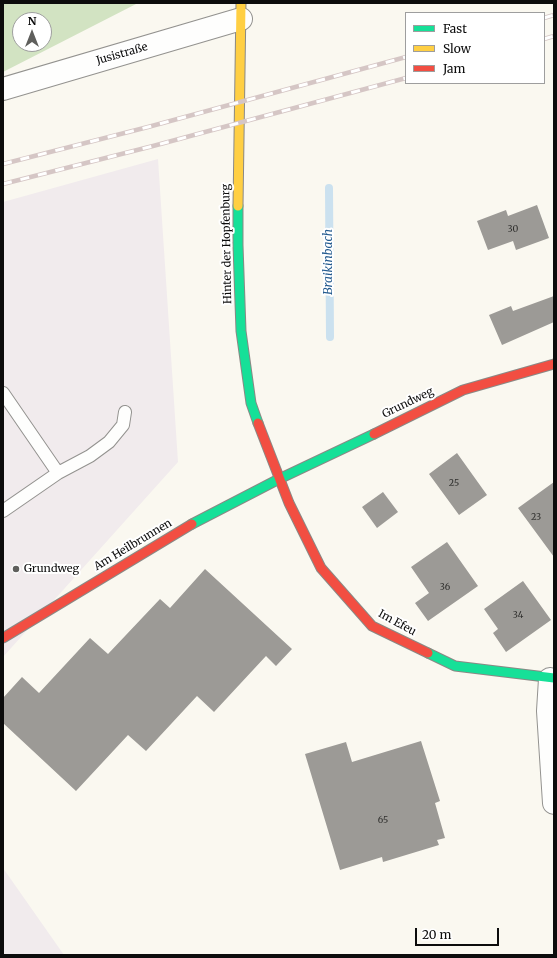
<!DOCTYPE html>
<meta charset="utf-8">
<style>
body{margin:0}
#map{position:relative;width:557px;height:958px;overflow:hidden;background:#faf8f0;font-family:Merriweather,serif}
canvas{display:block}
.frame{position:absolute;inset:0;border:4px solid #0c0c0c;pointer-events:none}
.legend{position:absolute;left:405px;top:12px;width:140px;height:72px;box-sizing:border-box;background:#fff;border:1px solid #9e9e9e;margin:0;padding:5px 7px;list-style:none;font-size:12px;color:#0c0c0c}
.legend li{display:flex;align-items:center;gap:8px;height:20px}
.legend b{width:20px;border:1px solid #9e9e9e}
.north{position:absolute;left:12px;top:12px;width:40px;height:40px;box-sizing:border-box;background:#fff;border:1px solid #9e9e9e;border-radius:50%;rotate:0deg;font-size:11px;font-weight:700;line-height:16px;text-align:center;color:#0c0c0c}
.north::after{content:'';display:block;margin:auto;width:14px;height:18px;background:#5f5f5c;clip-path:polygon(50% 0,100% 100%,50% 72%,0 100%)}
.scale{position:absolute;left:415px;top:928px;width:84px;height:18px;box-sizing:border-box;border:2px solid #0c0c0c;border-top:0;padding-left:5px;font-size:12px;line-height:14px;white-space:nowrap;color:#0c0c0c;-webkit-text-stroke:3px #fff;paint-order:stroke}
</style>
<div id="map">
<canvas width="557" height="958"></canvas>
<div class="frame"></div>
<ul class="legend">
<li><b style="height:5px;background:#16e098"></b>Fast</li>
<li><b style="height:5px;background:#ffcf43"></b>Slow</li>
<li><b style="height:5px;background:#f24e42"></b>Jam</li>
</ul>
<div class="north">N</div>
<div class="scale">20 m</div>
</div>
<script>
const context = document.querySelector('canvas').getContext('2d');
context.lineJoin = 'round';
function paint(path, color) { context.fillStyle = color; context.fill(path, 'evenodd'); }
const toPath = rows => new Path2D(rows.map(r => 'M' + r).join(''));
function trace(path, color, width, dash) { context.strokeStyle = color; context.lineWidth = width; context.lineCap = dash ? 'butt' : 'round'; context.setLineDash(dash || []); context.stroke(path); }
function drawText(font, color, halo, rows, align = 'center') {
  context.font = font + ' Merriweather,serif'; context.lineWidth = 4; context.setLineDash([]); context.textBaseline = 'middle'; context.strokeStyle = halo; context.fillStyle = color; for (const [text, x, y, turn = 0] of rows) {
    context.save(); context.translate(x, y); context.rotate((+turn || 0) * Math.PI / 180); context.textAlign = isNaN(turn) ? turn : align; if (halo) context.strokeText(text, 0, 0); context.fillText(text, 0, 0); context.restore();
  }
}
const industrial = toPath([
 [158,159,178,462,3,657,3,202],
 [3,868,64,955,3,955]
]);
const forest = toPath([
 [3,3,138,3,3,72],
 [20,20,44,20,44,44,20,44]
]);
const stream = toPath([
 [329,188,330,337]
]);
const building = toPath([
 [537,205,549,238,516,250,513,241,488,250,477,221,506,210,508,216],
 [554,296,554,322,502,345,489,315,511,306,513,311],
 [457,453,487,495,459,515,429,474],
 [554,482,554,557,518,508],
 [383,492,398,512,377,528,362,507],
 [447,542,478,586,428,621,415,603,429,593,411,567],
 [205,569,292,649,276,666,266,656,214,712,197,696,146,751,128,735,76,791,3,723,3,698,22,677,39,693,90,638,108,654,160,599,170,608],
 [523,581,551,620,506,652,493,633,498,629,484,609],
 [421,741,440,801,435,803,445,838,437,840,439,845,383,862,382,857,340,870,305,754,346,742,352,762]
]);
const lane = toPath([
 [3,393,58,473],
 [3,511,58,473,90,456,109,442,123,425,125,412]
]);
const street = toPath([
 [3,89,241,19],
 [550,679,548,711,554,803]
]);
const fast = toPath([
 [238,206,238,245,241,331,251,403,258,423],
 [192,524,279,479,374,434],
 [428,653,455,666,554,678]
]);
const slow = toPath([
 [238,206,241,3]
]);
const jam = toPath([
 [258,423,289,503,321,568,372,626,428,653],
 [374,434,463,390,554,364],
 [3,638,192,524]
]);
const rail = toPath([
 [544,18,554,15],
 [544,39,554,36],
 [3,164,148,127,406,57],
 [3,184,153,146,406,78]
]);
const markers = [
 [16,569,4,"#5f5f5c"]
];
const numberNames = [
 ["30",513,229],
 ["25",454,483],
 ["23",536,517],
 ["36",445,587],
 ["34",518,615],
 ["65",383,820]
];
const streetNames = [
 ["Jusistraße",122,54,-16],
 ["Hinter der Hopfenburg",227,244,-91],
 ["Grundweg",408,403,-26],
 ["Am Heilbrunnen",133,545,-31],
 ["Im Efeu",397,623,29]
];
const poiNames = [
 ["Grundweg",24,569]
];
const waterNames = [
 ["Braikinbach",329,262,-90]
];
paint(industrial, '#f1ebed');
paint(forest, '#d2e3c2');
trace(stream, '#cbe1ef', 8);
paint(building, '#9c9a96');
trace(lane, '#93928f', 14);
trace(street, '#93928f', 24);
trace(fast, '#8a8985', 11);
trace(slow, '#8a8985', 11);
trace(jam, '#8a8985', 11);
trace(lane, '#fefefd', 12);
trace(street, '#fefefd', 22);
trace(fast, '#16e098', 9);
trace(slow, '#ffcf43', 9);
trace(jam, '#f24e42', 9);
trace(rail, '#d5c6c5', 4.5);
trace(rail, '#fff', 3, [9]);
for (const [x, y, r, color] of markers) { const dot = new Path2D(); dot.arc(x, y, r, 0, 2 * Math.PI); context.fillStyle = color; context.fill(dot); trace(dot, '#fff', 1.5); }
drawText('9px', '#30302e', null, numberNames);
drawText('11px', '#0c0c0c', '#fff', streetNames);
drawText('11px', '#0c0c0c', '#fff', poiNames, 'left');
drawText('italic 12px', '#245b8f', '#fff', waterNames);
</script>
